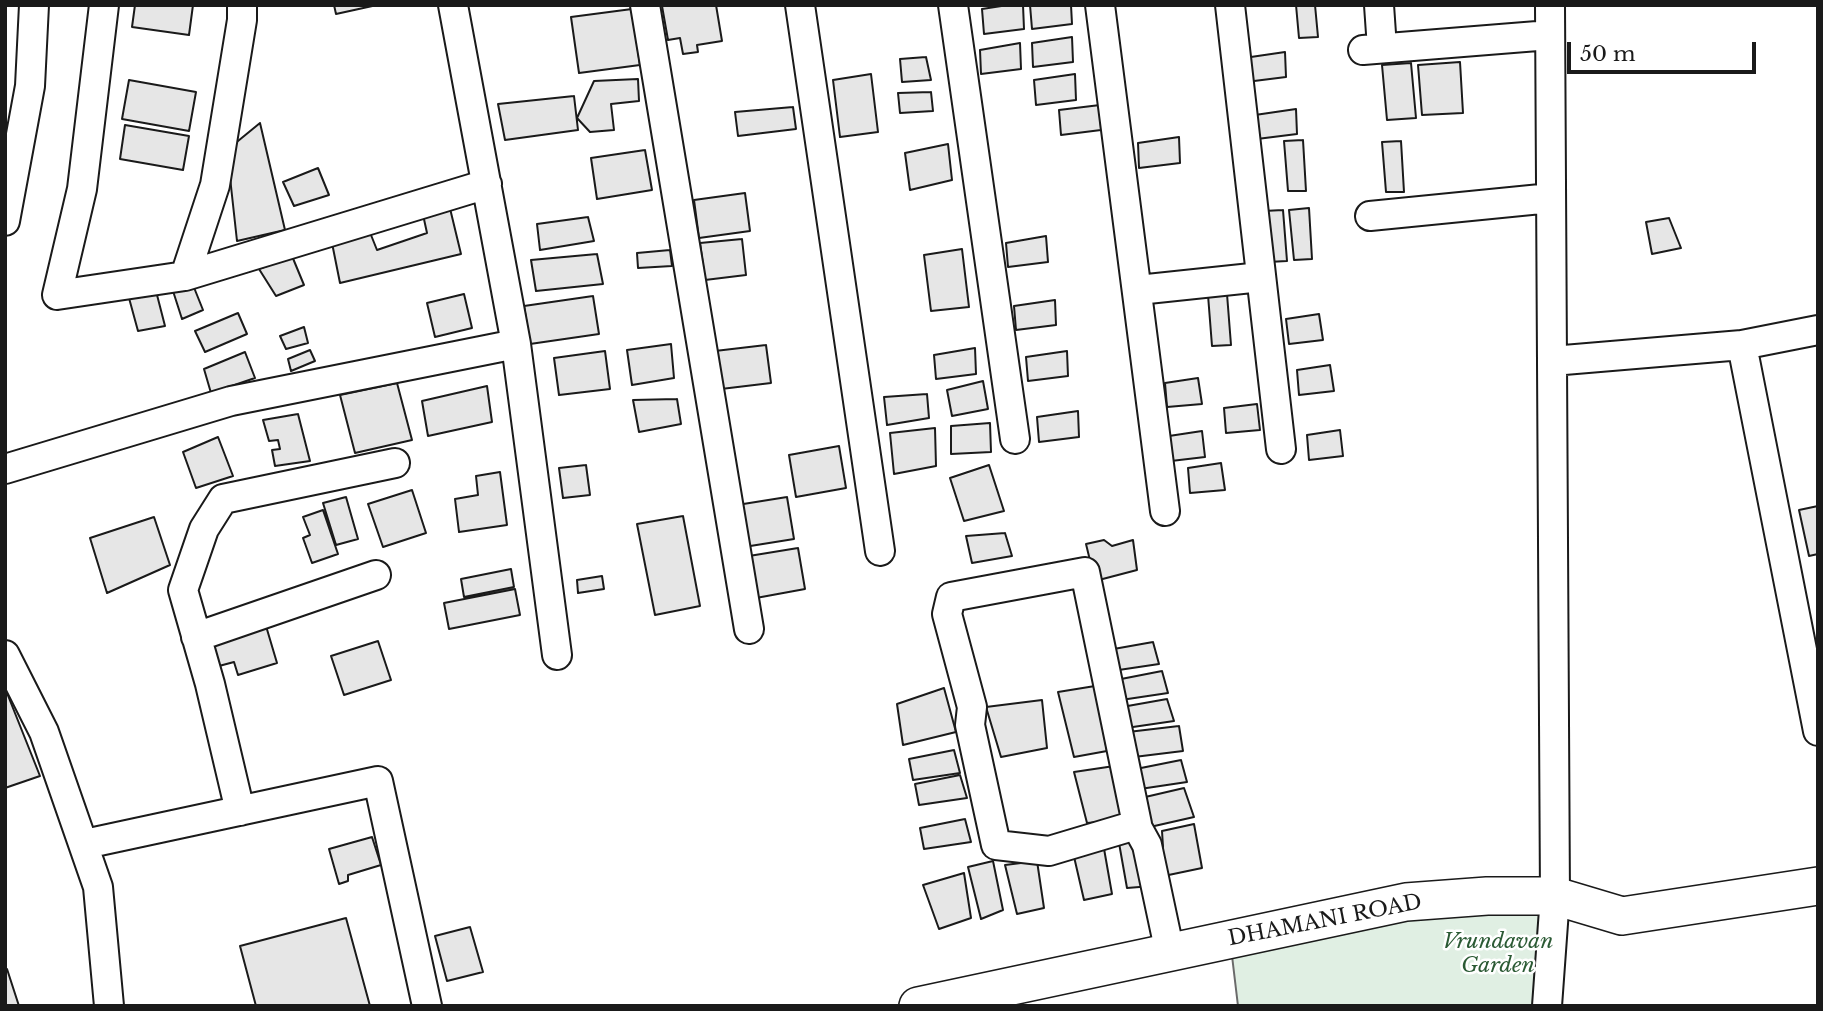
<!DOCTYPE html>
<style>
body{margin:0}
#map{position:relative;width:1823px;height:1011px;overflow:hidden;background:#fff;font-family:"Libre Baskerville",serif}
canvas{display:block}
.frame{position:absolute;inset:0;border:7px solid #1a1a1a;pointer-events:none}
.scale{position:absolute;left:1567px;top:42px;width:189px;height:32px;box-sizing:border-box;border:4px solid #1a1a1a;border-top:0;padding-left:9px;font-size:21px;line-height:24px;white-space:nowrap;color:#1a1a1a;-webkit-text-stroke:5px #fff;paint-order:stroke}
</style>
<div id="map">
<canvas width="1823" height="1011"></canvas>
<div class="frame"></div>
<div class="scale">50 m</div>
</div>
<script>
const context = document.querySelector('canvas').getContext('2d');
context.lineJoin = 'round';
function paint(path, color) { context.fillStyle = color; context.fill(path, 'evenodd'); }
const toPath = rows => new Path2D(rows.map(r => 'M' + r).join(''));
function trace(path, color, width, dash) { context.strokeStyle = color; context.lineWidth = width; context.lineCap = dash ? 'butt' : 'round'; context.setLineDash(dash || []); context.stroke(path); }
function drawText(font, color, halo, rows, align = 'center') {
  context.font = font + ' "Libre Baskerville",serif'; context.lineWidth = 5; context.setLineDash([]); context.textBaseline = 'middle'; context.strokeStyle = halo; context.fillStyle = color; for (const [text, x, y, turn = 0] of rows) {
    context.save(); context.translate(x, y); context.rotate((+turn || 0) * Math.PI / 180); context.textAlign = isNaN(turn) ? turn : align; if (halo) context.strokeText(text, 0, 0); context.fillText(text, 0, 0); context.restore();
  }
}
const green = toPath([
 [1555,896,1547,1006,1238,1006,1230,939,1555,896]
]);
const building = toPath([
 [135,5,193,5,189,35,132,27,135,5],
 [334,5,377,5,336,14,334,5],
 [716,5,722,41,697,45,698,52,683,54,680,38,668,40,662,6,716,5],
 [1008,5,1023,5,1024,29,984,34,982,9,1008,5],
 [1030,5,1071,5,1072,24,1032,29,1030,5],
 [1296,5,1315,5,1318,37,1299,38,1296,5],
 [632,9,640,65,579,73,571,17,632,9],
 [1072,37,1073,62,1033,67,1032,43,1072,37],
 [1020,43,1021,69,981,74,980,50,1020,43],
 [1285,52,1286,77,1246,82,1244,58,1285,52],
 [926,57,931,80,902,82,900,59,926,57],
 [1460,62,1463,113,1422,115,1418,65,1460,62],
 [1411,63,1416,118,1387,120,1382,65,1411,63],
 [871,74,878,132,840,137,833,80,871,74],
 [1075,74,1076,100,1036,105,1034,80,1075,74],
 [638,79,639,101,611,104,614,130,590,132,577,118,594,81,638,79],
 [129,80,196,92,189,131,122,119,129,80],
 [931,92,933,111,900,113,898,93,931,92],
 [574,96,578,130,505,140,498,104,574,96],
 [1100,105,1101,130,1061,135,1059,110,1100,105],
 [793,107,796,129,738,136,735,112,793,107],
 [1296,109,1297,134,1257,139,1255,115,1296,109],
 [260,123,285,230,237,241,227,150,260,123],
 [125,125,189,136,183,170,120,159,125,125],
 [1179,137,1180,163,1139,168,1138,143,1179,137],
 [1303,140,1306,191,1288,191,1284,141,1303,140],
 [1401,141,1404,192,1386,192,1382,142,1401,141],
 [948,144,952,180,910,190,905,153,948,144],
 [645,150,652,190,597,199,591,158,645,150],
 [318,168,329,195,294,206,283,182,318,168],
 [745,193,750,231,699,238,694,200,745,193],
 [447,196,461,254,340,283,332,243,369,230,377,250,427,233,422,210,447,196],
 [1309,208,1312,259,1294,260,1289,210,1309,208],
 [1283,210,1287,261,1268,262,1264,211,1283,210],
 [588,217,594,241,540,250,537,224,588,217],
 [1669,218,1681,248,1652,254,1646,222,1669,218],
 [1046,236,1048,262,1008,267,1006,243,1046,236],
 [742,239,746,275,705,280,700,243,742,239],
 [962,249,969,307,931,311,924,255,962,249],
 [670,250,672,266,638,268,637,253,670,250],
 [597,254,603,284,536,291,531,260,597,254],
 [292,256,304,285,276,296,259,269,292,256],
 [193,285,203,310,182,319,173,291,193,285],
 [156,291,165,326,138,331,129,298,156,291],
 [464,294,472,328,435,337,427,303,464,294],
 [1227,294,1231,345,1212,346,1208,295,1227,294],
 [593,296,599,334,530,344,524,306,593,296],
 [1055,300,1056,325,1016,330,1014,306,1055,300],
 [238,313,247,334,205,352,195,331,238,313],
 [1319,314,1323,340,1289,344,1286,319,1319,314],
 [304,327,308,343,286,349,280,336,304,327],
 [671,344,674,378,632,385,627,350,671,344],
 [766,345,771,383,721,389,715,351,766,345],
 [975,348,976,374,936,379,934,355,975,348],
 [310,350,315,361,291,371,288,359,310,350],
 [605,351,610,389,559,395,554,358,605,351],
 [1067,351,1068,376,1028,381,1026,357,1067,351],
 [245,352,255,378,211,393,204,369,245,352],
 [1330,365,1334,391,1299,395,1297,370,1330,365],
 [1198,378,1202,404,1167,407,1165,383,1198,378],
 [983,381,988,409,952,416,947,390,983,381],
 [397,383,412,440,355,453,340,395,397,383],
 [487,386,492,422,428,436,422,401,487,386],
 [927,394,929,418,887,425,884,397,927,394],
 [677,399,681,424,639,432,633,400,677,399],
 [1257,404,1260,430,1226,433,1224,408,1257,404],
 [1078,411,1079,437,1039,442,1037,417,1078,411],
 [298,414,310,461,275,466,272,450,280,449,278,440,269,441,263,420,298,414],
 [990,423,991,452,951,454,951,426,990,423],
 [935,428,936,466,894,474,890,433,935,428],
 [1340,430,1343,456,1309,460,1307,435,1340,430],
 [1202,431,1205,457,1171,461,1169,436,1202,431],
 [218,437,233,476,196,488,183,452,218,437],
 [839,446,846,488,796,497,789,455,839,446],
 [1221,463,1225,490,1190,493,1188,468,1221,463],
 [586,465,590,495,563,498,559,468,586,465],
 [989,465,1004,511,964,521,950,478,989,465],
 [500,472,507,525,459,532,455,499,478,495,476,476,500,472],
 [412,490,426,533,383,547,368,504,412,490],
 [346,497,358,539,336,545,323,503,346,497],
 [787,497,794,539,744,547,737,505,787,497],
 [1818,506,1818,554,1809,556,1799,510,1818,506],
 [323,510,338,554,312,563,303,538,310,535,303,517,323,510],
 [683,516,700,606,655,615,637,524,683,516],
 [154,517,170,565,107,593,90,538,154,517],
 [1005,533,1012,556,972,563,966,536,1005,533],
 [1104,540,1112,546,1133,540,1137,570,1095,581,1086,544,1104,540],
 [798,548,805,589,756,598,749,556,798,548],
 [511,569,514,587,464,597,461,579,511,569],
 [602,576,604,589,578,593,577,580,602,576],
 [515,589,520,615,449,629,444,603,515,589],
 [266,626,277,663,238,675,234,662,219,666,212,642,266,626],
 [378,641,391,680,344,695,331,656,378,641],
 [1153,642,1159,664,1112,671,1108,650,1153,642],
 [1162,671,1168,693,1121,700,1116,680,1162,671],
 [1095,686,1107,751,1074,757,1058,692,1095,686],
 [5,688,40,776,5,788,5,688],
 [944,688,956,732,903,745,897,704,944,688],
 [1167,699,1174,721,1126,728,1122,707,1167,699],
 [1042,700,1047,748,1001,757,986,707,1042,700],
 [1179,726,1183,751,1134,757,1128,732,1179,726],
 [954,750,960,773,913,780,909,759,954,750],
 [1181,760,1187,782,1140,789,1136,769,1181,760],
 [1121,765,1132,819,1087,823,1074,772,1121,765],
 [960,775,967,798,919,805,915,784,960,775],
 [1184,788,1194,817,1150,827,1141,798,1184,788],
 [965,819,971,842,924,849,920,828,965,819],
 [1194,824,1202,868,1159,877,1154,848,1163,847,1162,831,1194,824],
 [372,837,381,865,348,875,348,881,339,884,329,849,372,837],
 [1143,839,1152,886,1127,888,1119,843,1143,839],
 [1103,843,1112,894,1084,900,1072,848,1103,843],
 [993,861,1003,910,981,919,968,867,993,861],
 [1037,861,1044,908,1017,914,1005,865,1037,861],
 [964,873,971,918,939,929,923,885,964,873],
 [346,918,370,1006,256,1006,240,946,346,918],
 [470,927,483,972,447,981,435,936,470,927],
 [5,969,7,969,19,1006,5,1006,5,969]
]);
const minor = toPath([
 [104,5,82,189,57,295,185,276],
 [242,5,242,20,215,185,185,276,487,184],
 [453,5,516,344,557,655],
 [645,5,749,629],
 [800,5,880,551],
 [953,5,1015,439],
 [1100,5,1165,511],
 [1230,5,1281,449],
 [1379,5,1382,48],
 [1363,50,1550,35],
 [1370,216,1551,198],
 [5,221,30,86,34,5],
 [1138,290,1261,277],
 [1742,345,1818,330],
 [1552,361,1742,345,1818,731],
 [5,469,231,401,516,344],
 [196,637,376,575],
 [5,655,44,732,98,887,109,1006],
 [240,811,210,684,183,590,204,529,223,499,395,463],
 [1137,824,1085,572,951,597,947,614,972,707,970,725,996,845,1049,851,1136,825,1147,845,1170,953],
 [85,844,378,781,427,1006],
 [1547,1006,1555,896,1550,5]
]);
const major = toPath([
 [918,1006,1406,902,1487,896,1555,896,1622,916,1818,886]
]);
const streetNames = [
 ["DHAMANI ROAD",1325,921,-11]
];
const parkNames = [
 ["Vrundavan",1498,942],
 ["Garden",1498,966]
];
paint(green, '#e0efe3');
trace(green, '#6a6a6a', 2);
paint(building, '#e6e6e6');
trace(building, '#1a1a1a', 2);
trace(minor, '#1a1a1a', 32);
trace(major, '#1a1a1a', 40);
trace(minor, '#fff', 28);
trace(major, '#fff', 37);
drawText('21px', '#1a1a1a', '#fff', streetNames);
drawText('italic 21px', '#2b5a34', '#fff', parkNames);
</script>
